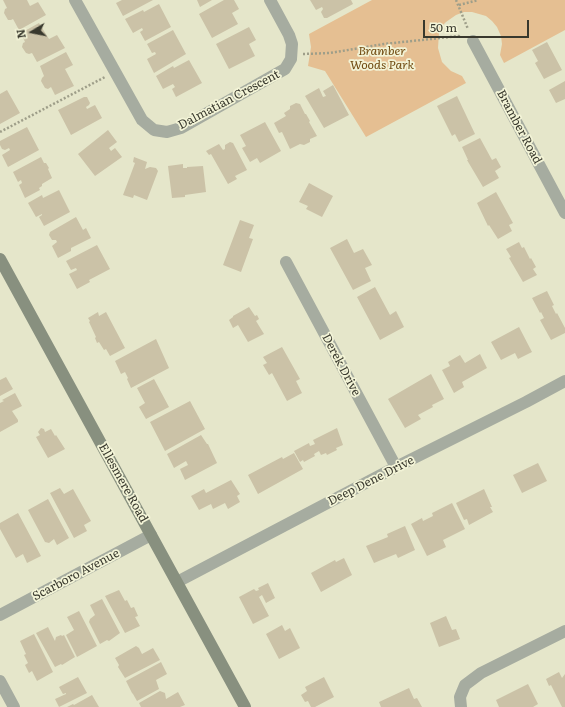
<!DOCTYPE html>
<style>
body{margin:0}
#map{position:relative;width:565px;height:707px;overflow:hidden;background:#e5e6ca;font-family:Literata,serif}
canvas{display:block}
.north{position:absolute;left:12px;top:12px;width:40px;height:40px;-webkit-text-stroke:3px #f3f4d7;paint-order:stroke;rotate:260deg;font-size:11px;font-weight:700;line-height:16px;text-align:center;color:#38382d}
.north::after{content:'';display:block;margin:auto;width:14px;height:18px;background:#38382d;clip-path:polygon(50% 0,100% 100%,50% 72%,0 100%)}
.scale{position:absolute;left:423px;top:20px;width:106px;height:18px;box-sizing:border-box;border:2px solid #38382d;border-top:0;padding-left:5px;font-size:12px;line-height:14px;white-space:nowrap;color:#38382d;-webkit-text-stroke:3px #f3f4d7;paint-order:stroke}
</style>
<div id="map">
<canvas width="565" height="707"></canvas>
<div class="north">N</div>
<div class="scale">50 m</div>
</div>
<script>
const context = document.querySelector('canvas').getContext('2d');
context.lineJoin = 'round';
function paint(path, color) { context.fillStyle = color; context.fill(path, 'evenodd'); }
const toPath = rows => new Path2D(rows.map(r => 'M' + r).join(''));
function trace(path, color, width, dash) { context.strokeStyle = color; context.lineWidth = width; context.lineCap = dash ? 'butt' : 'round'; context.setLineDash(dash || []); context.stroke(path); }
function drawText(font, color, halo, rows, align = 'center') {
  context.font = font + ' Literata,serif'; context.lineWidth = 3.5; context.setLineDash([]); context.textBaseline = 'middle'; context.strokeStyle = halo; context.fillStyle = color; for (const [text, x, y, turn = 0] of rows) {
    context.save(); context.translate(x, y); context.rotate((+turn || 0) * Math.PI / 180); context.textAlign = isNaN(turn) ? turn : align; if (halo) context.strokeText(text, 0, 0); context.fillText(text, 0, 0); context.restore();
  }
}
const green = toPath([
 [372,0,565,0,565,30,504,63,500,55,502,44,501,36,497,27,492,21,486,16,472,12,464,12,456,15,446,22,442,26,439,33,438,48,442,62,451,71,462,76,466,83,366,137,325,71,308,66,311,47,309,34]
]);
const building = toPath([
 [3,0,27,0,30,6,38,2,46,15,19,30,13,19,11,20,8,20,4,13,5,9,7,8],
 [122,0,153,0,123,16,116,3],
 [197,0,212,0,200,7],
 [224,0,234,0,239,9,232,13,238,24,212,38,199,14],
 [310,0,351,0,353,4,327,18,324,18,321,12,323,9,322,7,316,10],
 [159,4,171,27,145,41,140,32,143,30,142,28,133,33,125,19,143,10,144,12],
 [39,23,49,39,57,35,65,48,37,62,32,53,29,54,26,53,22,47,23,43,25,42,21,33],
 [249,27,256,40,249,44,255,56,229,69,216,44],
 [173,30,186,54,154,73,147,59,156,54,155,52,152,53,147,44],
 [547,42,562,70,544,79,535,63,538,61,532,50],
 [66,52,73,65,65,69,74,86,55,95,51,87,48,89,45,88,41,81,42,78,44,76,40,66],
 [189,60,202,83,176,97,172,89,175,87,173,84,163,89,156,76,173,66,174,68],
 [565,81,565,99,556,103,549,90],
 [333,85,349,115,324,128,305,96,319,88,323,97,326,96,323,91],
 [7,90,20,113,0,124,0,94],
 [457,96,475,134,459,142,455,134,452,136,437,106],
 [84,97,87,97,90,103,89,105,86,107,87,109,95,105,102,118,71,135,58,110],
 [296,103,300,104,305,114,306,114,310,121,309,122,317,136,310,139,310,142,304,145,300,144,290,149,282,132,279,133,274,123,286,116,284,113,290,109,290,106],
 [265,122,281,151,260,163,257,158,250,162,242,148,246,146,240,135],
 [27,127,39,150,8,167,2,155,10,150,9,148,5,150,2,149,0,145,0,141],
 [108,130,117,142,109,148,111,151,115,148,122,157,95,176,78,154],
 [480,138,492,160,496,158,501,167,495,171,499,178,483,187,467,160,468,160,462,147],
 [230,142,233,143,247,170,235,176,237,179,228,184,211,154,209,155,206,151,219,144,223,150,225,149,225,145],
 [41,157,44,163,46,163,49,168,48,169,52,178,42,184,42,186,39,188,40,190,25,198,19,185,22,183,21,180,18,182,13,172],
 [134,157,147,162,145,169,150,167,156,168,158,171,147,200,134,195,133,198,123,195,135,163,133,162],
 [183,164,183,168,187,168,187,167,203,166,206,192,185,195,185,197,172,198,168,166],
 [309,183,333,196,322,217,306,209,308,206,299,202],
 [59,190,70,212,44,226,39,217,42,215,42,214,36,217,28,203,42,195,43,198],
 [496,192,513,223,509,225,512,231,498,239,489,225,488,226,477,203],
 [76,217,83,230,86,228,91,238,71,248,71,251,58,258,52,246,57,242,56,240,52,240,49,235,50,232],
 [240,220,254,225,249,238,253,239,241,272,223,265],
 [347,239,354,253,363,249,372,265,365,268,371,281,353,290,330,248],
 [519,242,522,248,524,247,530,259,531,258,536,267,533,269,537,275,523,282,509,258,511,257,506,249],
 [97,245,110,269,89,280,90,282,77,289,69,274,77,270,76,268,71,270,66,261],
 [375,287,390,315,396,311,404,327,380,340,357,297],
 [547,291,554,305,552,306,556,314,557,313,565,328,565,333,551,340,540,320,544,318,541,312,540,313,532,298],
 [249,307,255,316,257,315,259,319,256,321,264,334,248,342,238,325,233,328,229,320,233,317,233,316],
 [98,312,99,316,106,312,125,348,110,356,106,349,104,350,99,342,97,343,95,338,96,337,89,322,90,321,88,318],
 [519,327,532,352,518,359,515,353,501,360,491,342],
 [156,339,169,368,131,388,127,379,128,378,125,372,121,374,115,361],
 [282,347,300,379,296,381,302,393,287,401,272,373,269,375,263,365,267,363,263,357],
 [480,354,487,368,462,382,464,387,454,393,442,370,450,366,448,362,460,355,465,363],
 [431,374,444,399,432,405,433,407,418,415,421,419,405,428,388,399],
 [6,377,13,389,0,396,0,380],
 [154,379,169,407,146,419,139,407,145,403,137,388],
 [15,393,22,406,12,411,18,420,18,422,0,432,0,403,4,401,2,400],
 [190,401,205,429,165,451,150,422],
 [41,428,44,429,45,432,51,429,55,436,56,435,65,449,48,458,36,437,40,435,38,432],
 [337,428,343,445,336,448,337,450,327,455,326,453,321,455,319,451,314,454,315,456,304,462,303,460,300,462,294,451,309,443,310,446,315,444,313,440],
 [201,435,207,444,208,444,217,463,185,480,180,469,188,465,186,461,174,468,167,454],
 [294,453,303,469,258,494,248,475,282,457,283,459],
 [538,463,547,481,522,493,513,475],
 [231,480,240,494,237,496,240,502,228,509,225,503,213,509,211,504,199,510,191,496,204,489,206,493],
 [60,488,64,494,73,489,91,521,84,525,87,531,74,538,50,493],
 [484,489,492,507,490,507,493,512,469,525,467,519,464,520,456,503],
 [48,499,69,538,57,545,54,539,49,543,45,542,28,510],
 [452,503,465,529,443,540,446,547,427,556,411,524,422,518,423,521,433,516,432,513],
 [18,513,41,556,27,563,23,554,16,558,0,529,0,523],
 [405,526,415,550,398,558,396,554,374,563,366,546,388,537,387,534],
 [344,558,352,575,321,592,311,573,335,560,336,562],
 [268,583,275,598,266,603,262,595,259,597,269,616,253,624,239,597,254,589,256,591,259,590,258,588],
 [119,590,125,601,127,600,131,608,134,607,138,616,135,617,140,626,125,633,105,596],
 [102,599,120,633,109,641,107,640,100,644,89,622,90,619,95,615,90,605],
 [79,611,97,646,77,657,66,635,74,630,67,617],
 [446,616,452,630,456,629,460,639,439,647,430,623],
 [282,625,285,631,290,628,300,648,279,659,266,634],
 [48,627,55,641,56,637,61,635,62,636,64,635,75,657,62,665,61,664,55,667,36,633],
 [34,634,53,672,37,681,32,671,29,673,25,665,28,663,24,655,26,654,20,641],
 [136,646,139,648,142,654,153,648,160,660,125,678,118,667,119,665,115,658],
 [161,662,167,674,156,680,159,689,137,701,133,694,132,693,126,681],
 [559,672,562,678,565,674,565,707,562,707,551,685,549,686,546,679],
 [78,677,87,693,59,707,55,699,66,694,66,693,63,694,59,687],
 [324,677,334,697,315,707,311,707,308,701,305,702,301,695,307,691,305,687],
 [528,684,538,704,533,707,499,707,496,700],
 [409,688,414,699,417,698,422,707,381,707,379,702],
 [160,691,165,693,166,699,178,692,185,705,180,707,141,707,139,703],
 [92,695,99,707,67,707,73,704,74,705]
]);
const path = toPath([
 [456,0,468,29],
 [459,5,478,0],
 [303,54,330,53,384,44,459,36,461,37],
 [0,132,105,77]
]);
const street = toPath([
 [75,0,142,120,154,130,167,132,181,128,285,69,291,59,292,44,289,35,270,0],
 [473,41,565,213],
 [286,262,396,467],
 [177,582,396,467,526,402,565,381],
 [0,615,151,535],
 [0,681,14,707],
 [461,707,460,697,465,685,481,673,565,631]
]);
const secondary = toPath([
 [0,259,245,707]
]);
const parkNames = [
 ["Bramber",382,51],
 ["Woods Park",382,65]
];
const streetNames = [
 ["Dalmatian Crescent",229,100,-28],
 ["Bramber Road",519,127,62],
 ["Derek Drive",341,365,62],
 ["Deep Dene Drive",371,481,-27],
 ["Ellesmere Road",123,483,61],
 ["Scarboro Avenue",76,575,-28]
];
paint(green, '#e5bf92');
paint(building, '#cbc2a7');
trace(path, '#9e9e89', 2.5, [2, 2]);
trace(street, '#a6aca0', 12);
trace(secondary, '#88907f', 12);
drawText('italic 12px', '#704a10', '#f3f4d7', parkNames);
drawText('12px', '#38382d', '#f3f4d7', streetNames);
</script>
